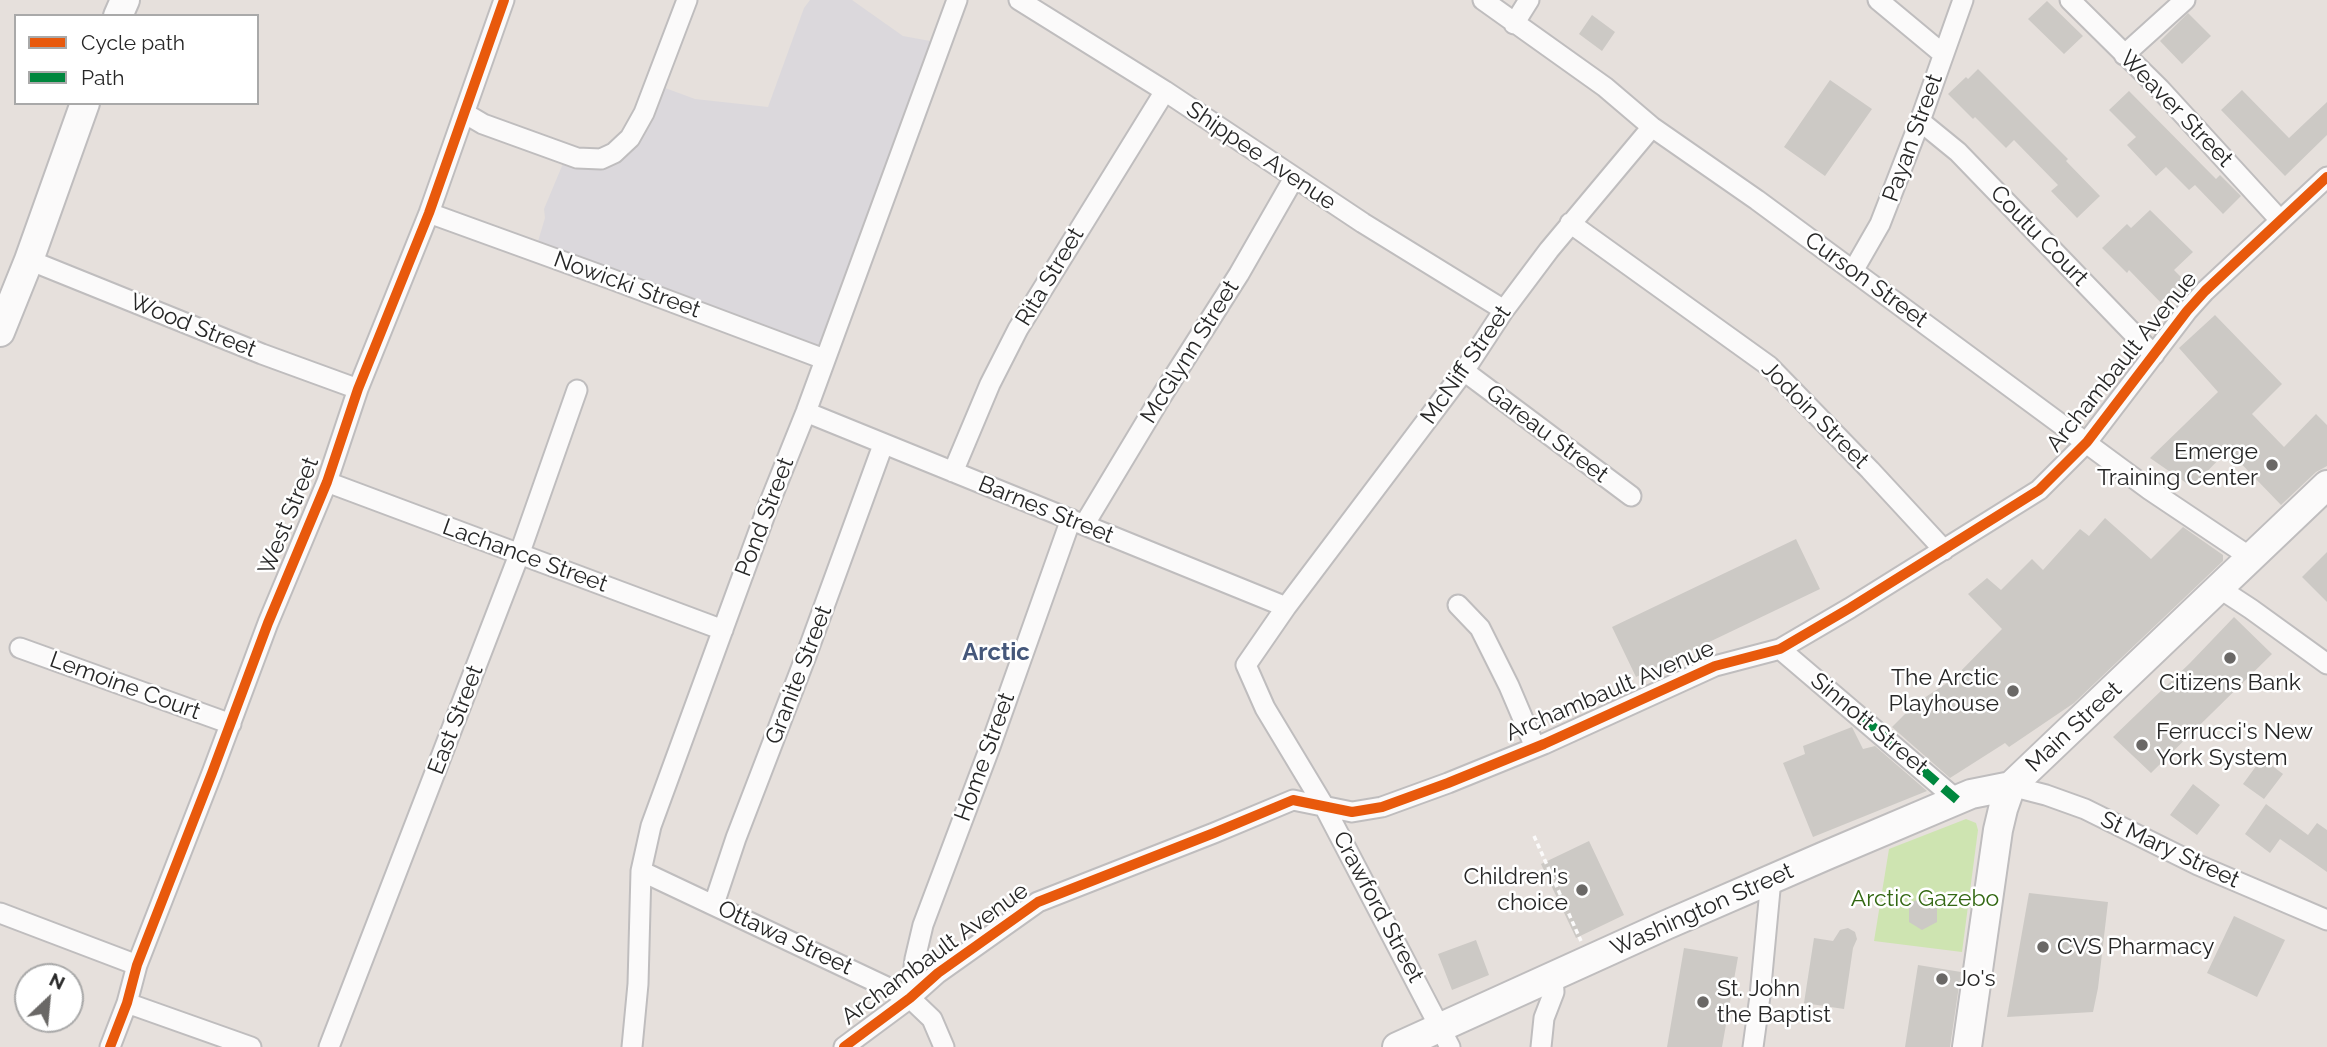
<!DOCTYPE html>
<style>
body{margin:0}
#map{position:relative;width:2327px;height:1047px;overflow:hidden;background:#e6e0dc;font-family:Raleway,sans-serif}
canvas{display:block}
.legend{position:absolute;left:14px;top:14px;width:245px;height:91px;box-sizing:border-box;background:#fff;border:2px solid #a9a9a9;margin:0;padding:9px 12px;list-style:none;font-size:21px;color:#272727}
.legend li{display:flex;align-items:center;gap:14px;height:35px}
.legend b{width:35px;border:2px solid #a9a9a9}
.north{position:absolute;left:14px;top:963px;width:70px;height:70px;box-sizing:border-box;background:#fff;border:2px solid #a9a9a9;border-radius:50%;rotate:26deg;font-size:19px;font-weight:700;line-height:28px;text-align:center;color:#272727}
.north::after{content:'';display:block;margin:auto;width:24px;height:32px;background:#6a6866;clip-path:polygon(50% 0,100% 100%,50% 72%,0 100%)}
</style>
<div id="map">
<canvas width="2327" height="1047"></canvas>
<ul class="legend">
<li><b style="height:9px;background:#e8590c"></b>Cycle path</li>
<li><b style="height:9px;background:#00873e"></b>Path</li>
</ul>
<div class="north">N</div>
</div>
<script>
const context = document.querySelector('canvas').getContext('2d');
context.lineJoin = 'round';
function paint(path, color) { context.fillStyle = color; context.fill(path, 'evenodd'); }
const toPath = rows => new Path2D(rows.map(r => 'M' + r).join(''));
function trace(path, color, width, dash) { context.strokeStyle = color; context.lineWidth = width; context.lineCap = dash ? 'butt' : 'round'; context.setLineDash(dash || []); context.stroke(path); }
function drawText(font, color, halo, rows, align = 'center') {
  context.font = font + ' Raleway,sans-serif'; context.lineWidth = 5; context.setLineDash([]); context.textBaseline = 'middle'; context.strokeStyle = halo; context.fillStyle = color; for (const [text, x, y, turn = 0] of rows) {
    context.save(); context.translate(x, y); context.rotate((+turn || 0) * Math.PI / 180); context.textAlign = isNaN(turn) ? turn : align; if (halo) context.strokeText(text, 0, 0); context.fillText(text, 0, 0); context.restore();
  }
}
const industrial = toPath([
 [810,0,852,0,903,36,941,43,828,355,536,248,545,218,544,209,567,154,609,156,657,85,695,99,768,107,804,8]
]);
const green = toPath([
 [1966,819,1976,823,1978,830,1962,952,1874,941,1889,849]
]);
const building = toPath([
 [2047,1,2083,36,2064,54,2028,19],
 [2188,13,2211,36,2182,64,2160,41],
 [1592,15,1615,32,1602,51,1579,34],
 [1978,69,2068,159,2066,161,2100,196,2077,218,2051,191,2058,185,2014,140,2006,148,1975,117,1973,119,1948,94,1966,77,1968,79],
 [1830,80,1872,109,1825,176,1784,147],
 [2242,90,2289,138,2327,102,2327,135,2285,176,2221,110],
 [2129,91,2216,179,2220,175,2241,196,2223,214,2195,185,2189,190,2166,167,2156,176,2127,145,2136,137,2109,110],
 [2150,210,2193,252,2174,270,2188,284,2165,307,2129,270,2127,273,2102,248,2127,224,2131,228],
 [2215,315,2282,384,2252,414,2284,447,2316,414,2327,425,2327,466,2316,472,2281,505,2228,450,2192,487,2150,458,2218,392,2179,348],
 [2105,518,2151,559,2183,527,2223,555,2223,561,2074,703,2009,747,2005,743,1950,778,1892,727,1915,704,1953,679,2002,629,1968,594,1987,578,2001,590,2032,559,2043,570,2080,529,2089,536],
 [1796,539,1820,589,1636,677,1612,627],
 [2327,552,2327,602,2302,577],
 [2234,617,2272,654,2151,773,2113,737,2190,663],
 [1852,727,1863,749,1875,746,1927,791,1813,837,1783,763,1805,754,1803,746],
 [2262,758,2283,774,2264,799,2243,784],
 [2193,784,2220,805,2197,835,2170,815],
 [2266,804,2308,835,2317,823,2327,830,2327,872,2280,839,2270,853,2245,834],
 [1589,841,1624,915,1576,938,1541,864],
 [2029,893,2108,902,2098,988,2093,1012,2007,1017],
 [1922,897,1937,906,1937,922,1922,930,1909,922,1909,904],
 [2234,916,2285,940,2257,997,2207,973],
 [1848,928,1855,932,1857,939,1853,948,1844,1009,1804,1003,1814,938,1833,941,1840,930],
 [1476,940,1489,975,1452,990,1438,954],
 [1684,948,1738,957,1722,1047,1667,1047],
 [1918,965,1961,972,1950,1047,1905,1047]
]);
const path = toPath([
 [1534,836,1581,941]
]);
const street = toPath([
 [1019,0,1165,91,1363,223,1504,310],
 [1483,0,1605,87,1652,127,1757,200,2150,490,2250,557],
 [1878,0,1943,54],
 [2070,0,2160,89,2280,220],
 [1514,24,1529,0],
 [2124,55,2185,0],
 [466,114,483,124,577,158,601,159,614,153,630,138,644,113,687,0],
 [1920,121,1958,152,2154,355],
 [429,213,611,279,824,359],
 [1570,223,1769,366,1870,470,1944,550],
 [29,260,262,354,358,389],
 [1853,271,1880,224,1920,121,1963,0],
 [1464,371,1631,496],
 [806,412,1286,607],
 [953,472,990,384,1018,329,1165,91],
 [327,482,723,630],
 [1084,525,1161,397,1239,274,1294,178],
 [2219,588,2251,609,2327,664],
 [1458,605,1480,628,1509,686,1535,747],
 [20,648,231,724],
 [1780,649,1957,800],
 [2011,786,2046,795,2085,809,2198,865,2327,920],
 [641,871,910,998,932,1019,944,1047],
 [714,904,736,838,806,656,883,445],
 [0,913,137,965],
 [910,998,915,959,923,925,990,747,1071,519],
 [127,1003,251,1047],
 [110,1047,127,1003,137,965,212,773,268,623,327,482,358,389,429,213,504,0],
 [329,1047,519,555,577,390],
 [632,1047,638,984,641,871,651,826,767,509,806,412,957,0],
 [844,1047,910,998,938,973,1038,902,1214,833,1293,800,1352,812,1382,807,1448,783,1544,744,1715,666,1780,649,1850,608,2039,490,2087,442,2187,311,2205,291,2327,177],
 [1450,1047,1324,806,1265,708,1246,665,1286,607,1464,371,1504,310,1549,250,1652,127],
 [1541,1047,1544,1018,1554,992,1553,976],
 [1753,1047,1760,996,1771,879]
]);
const secondary = toPath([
 [118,16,125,0],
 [0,332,29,260,85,103],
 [1397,1047,1666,925,1827,855,1971,794,2011,786],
 [1967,1047,1998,830,2003,809,2011,786,2327,485]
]);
const quiet = toPath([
 [1862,717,1957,800]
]);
const cycleway = toPath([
 [110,1047,127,1003,137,965,212,773,268,623,327,482,358,389,429,213,504,0],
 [844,1047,910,998,938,973,1038,902,1214,833,1293,800,1352,812,1382,807,1448,783,1544,744,1715,666,1780,649,1850,608,2039,490,2087,442,2187,311,2205,291,2327,177]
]);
const markers = [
 [2272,465,7,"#6a6866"],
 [2230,658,7,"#6a6866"],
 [2013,691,7,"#6a6866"],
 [2142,745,7,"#6a6866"],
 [1582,890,7,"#6a6866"],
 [2043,947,7,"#6a6866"],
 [1942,979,7,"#6a6866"],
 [1703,1002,7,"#6a6866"]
];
const streetNames = [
 ["Weaver Street",2176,109,46],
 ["Payan Street",1913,138,-70],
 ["Shippee Avenue",1261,156,34],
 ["Coutu Court",2039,236,46],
 ["Rita Street",1050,277,-59],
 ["Curson Street",1866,280,36],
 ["Nowicki Street",627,285,20],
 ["Wood Street",193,326,22],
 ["McGlynn Street",1190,352,-58],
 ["Archambault Avenue",2122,362,-51],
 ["McNiff Street",1466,365,-55],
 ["Jodoin Street",1815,415,45],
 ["Gareau Street",1547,434,37],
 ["Barnes Street",1046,510,22],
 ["West Street",289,516,-68],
 ["Pond Street",765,517,-69],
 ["Lachance Street",525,556,20],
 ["Granite Street",799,675,-69],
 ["Lemoine Court",125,686,20],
 ["Archambault Avenue",1610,691,-23],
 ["East Street",456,720,-69],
 ["Sinnott Street",1869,724,40],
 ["Main Street",2074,727,-43],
 ["Home Street",985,757,-70],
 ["St Mary Street",2170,850,25],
 ["Crawford Street",1378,907,62],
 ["Washington Street",1702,910,-24],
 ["Ottawa Street",785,938,25],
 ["Archambault Avenue",935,954,-36]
];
const poiNames = [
 ["Emerge",2258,452,"right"],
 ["Training Center",2258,478,"right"],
 ["The Arctic",1999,678,"right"],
 ["Playhouse",1999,704,"right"],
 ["Citizens Bank",2230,683,"center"],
 ["Ferrucci's New",2156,732],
 ["York System",2156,758],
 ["Children's",1568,877,"right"],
 ["choice",1568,903,"right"],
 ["CVS Pharmacy",2057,947],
 ["Jo's",1956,979],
 ["St. John",1717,989],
 ["the Baptist",1717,1015]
];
const parkNames = [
 ["Arctic Gazebo",1925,899]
];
const neighbourhoodNames = [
 ["Arctic",996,653]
];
paint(industrial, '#dbd8dc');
paint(green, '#cee4b1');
paint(building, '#ccc9c5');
trace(street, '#bfbdbe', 23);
trace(secondary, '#bfbdbe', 32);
trace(path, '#fbfafa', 3.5, [5, 3.5]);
trace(street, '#fbfafa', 19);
trace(secondary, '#fbfafa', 28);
trace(quiet, '#00873e', 9, [18, 9]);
trace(cycleway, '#e8590c', 10);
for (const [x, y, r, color] of markers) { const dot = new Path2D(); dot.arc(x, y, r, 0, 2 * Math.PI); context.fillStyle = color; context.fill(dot); trace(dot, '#fff', 2.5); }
drawText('23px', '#272727', '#fff', streetNames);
drawText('23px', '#272727', '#fff', poiNames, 'left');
drawText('23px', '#336813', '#fff', parkNames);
drawText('bold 24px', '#45577a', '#fff', neighbourhoodNames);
</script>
